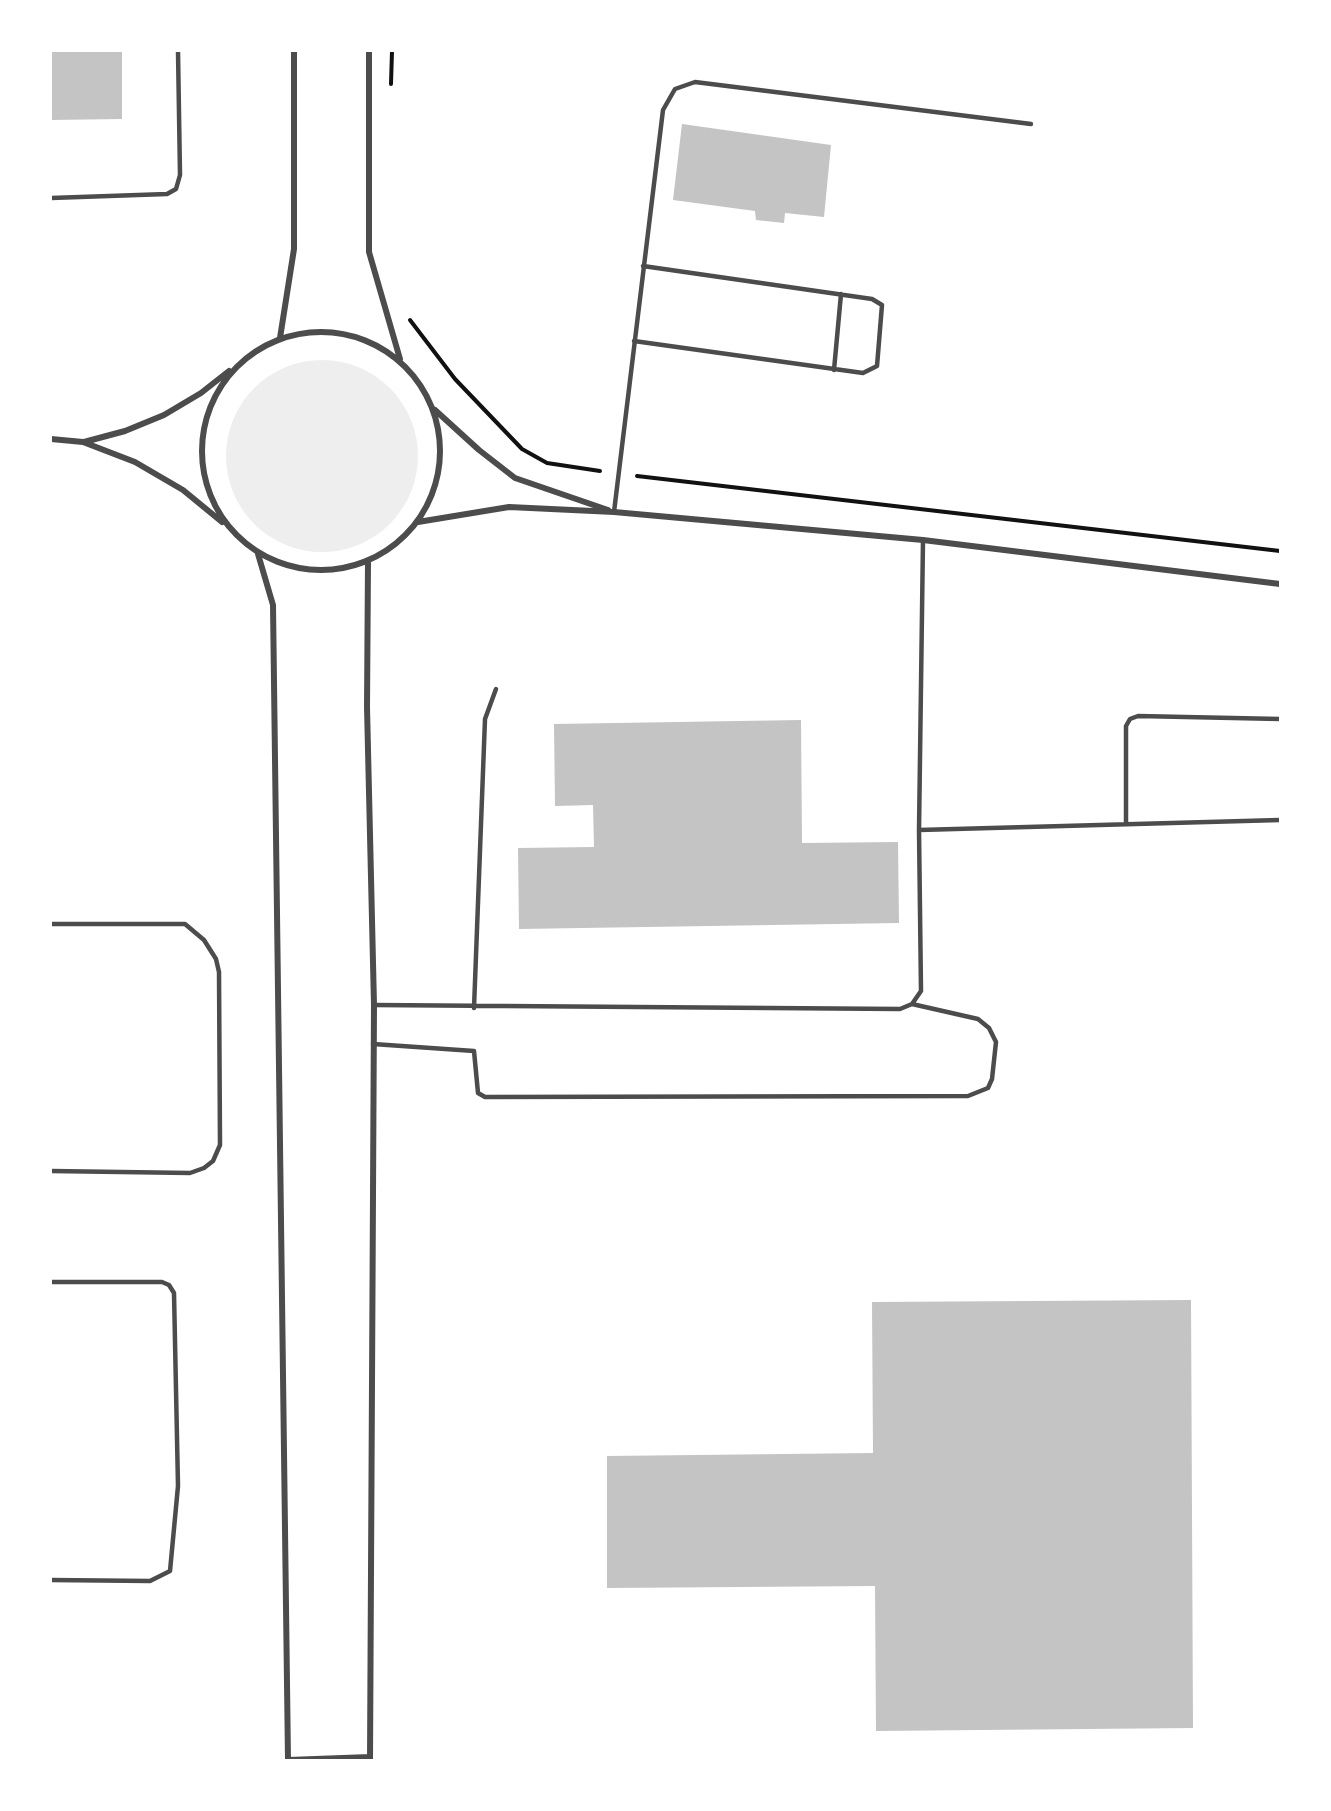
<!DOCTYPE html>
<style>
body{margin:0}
#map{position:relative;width:1331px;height:1811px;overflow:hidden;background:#fff;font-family:"Golos Text",sans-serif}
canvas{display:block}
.frame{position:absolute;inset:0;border:52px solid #fff;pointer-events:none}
</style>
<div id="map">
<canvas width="1331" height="1811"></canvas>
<div class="frame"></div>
</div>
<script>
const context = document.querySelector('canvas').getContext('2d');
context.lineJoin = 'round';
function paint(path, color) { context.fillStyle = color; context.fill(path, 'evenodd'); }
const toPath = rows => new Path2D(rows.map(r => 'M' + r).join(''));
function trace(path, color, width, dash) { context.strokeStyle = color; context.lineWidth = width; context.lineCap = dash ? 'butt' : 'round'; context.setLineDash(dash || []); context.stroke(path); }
const green = toPath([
 '226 456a96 96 0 1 1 192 0a96 96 0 1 1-192 0Z'
]);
const building = toPath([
 [51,51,122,51,122,119,51,120],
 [682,124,831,145,824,217,785,213,784,223,756,220,755,211,673,200],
 [801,720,802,843,898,842,899,923,519,929,518,848,594,847,593,805,555,806,554,724],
 [1191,1300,1193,1728,876,1731,875,1586,607,1588,607,1456,873,1453,872,1302]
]);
const path = toPath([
 [391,84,392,51],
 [410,320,455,379,522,449,547,463,600,471],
 [637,476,1280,551]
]);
const service = toPath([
 [51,198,167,194,176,189,180,175,178,51],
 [634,341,863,373,877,366,882,305,872,299,643,266],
 [834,370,841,294],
 [614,512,663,110,675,89,695,82,1031,124],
 [1126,824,1126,726,1130,719,1138,716,1280,719],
 [919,830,1280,820],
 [51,924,185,924,204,940,216,959,219,972,220,1145,213,1161,204,1168,190,1173,51,1171],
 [374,1005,900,1009,912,1004,921,991,919,830,923,540],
 [474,1008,485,719,496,689],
 [373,1044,474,1051,478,1093,485,1097,968,1096,988,1088,992,1079,996,1042,989,1028,978,1019,912,1004],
 [51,1282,162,1282,169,1285,174,1293,178,1486,170,1571,150,1581,51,1580]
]);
const minor = toPath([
 [369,51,369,252,400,359],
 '202 451a119 119 0 1 1 238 0a119 119 0 1 1-238 0Z',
 [280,338,294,249,294,51],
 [435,410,479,450,515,478,608,510],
 [51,439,83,442,135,462,183,490,222,522],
 [84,442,125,431,164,415,201,393,229,371],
 [418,522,509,507,614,512,923,540,1280,584],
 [258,554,273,605,288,1760],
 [368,561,367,707,374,1005,370,1760],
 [288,1760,370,1757]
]);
paint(green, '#eee');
paint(building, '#c4c4c4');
trace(path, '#111', 4);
trace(service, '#4c4c4c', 4.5);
trace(minor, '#4c4c4c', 6);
</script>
